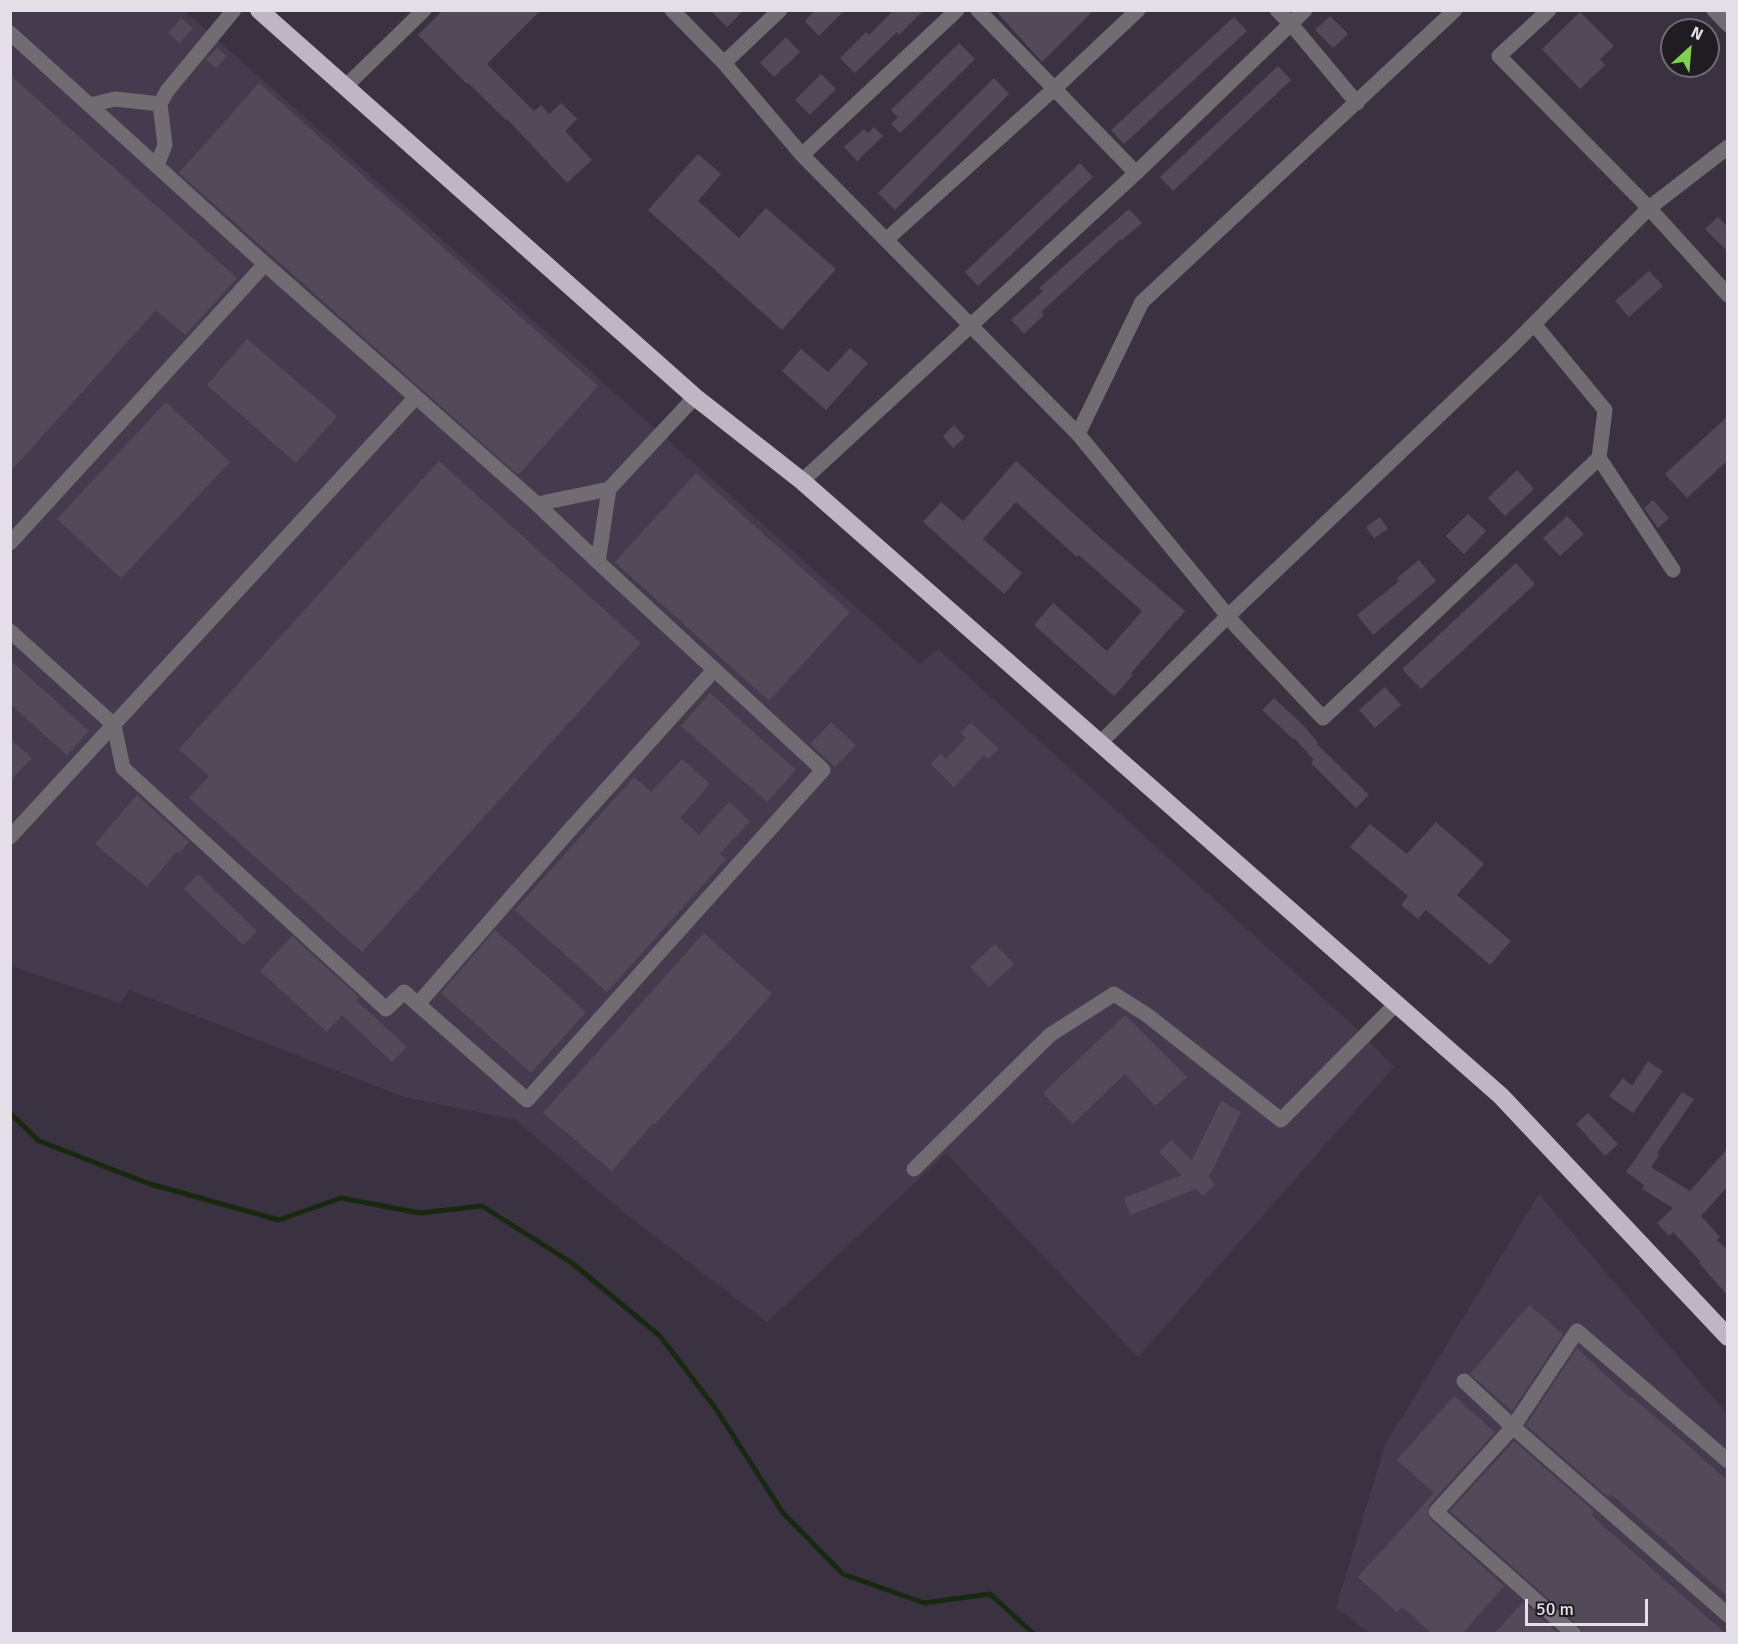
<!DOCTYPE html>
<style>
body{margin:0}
#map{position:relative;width:1738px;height:1644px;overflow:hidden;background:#3a3240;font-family:Signika,sans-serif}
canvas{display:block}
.frame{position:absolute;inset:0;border:12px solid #e3dee7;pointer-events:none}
.north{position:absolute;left:1660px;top:18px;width:60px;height:60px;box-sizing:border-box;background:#1f1c22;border:2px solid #6d6a71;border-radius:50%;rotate:26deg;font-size:16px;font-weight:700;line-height:24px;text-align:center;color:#e3dee7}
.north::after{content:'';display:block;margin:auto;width:21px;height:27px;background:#81d050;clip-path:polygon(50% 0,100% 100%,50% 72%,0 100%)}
.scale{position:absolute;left:1525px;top:1599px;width:123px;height:27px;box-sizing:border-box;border:3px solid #e3dee7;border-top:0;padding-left:8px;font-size:18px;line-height:21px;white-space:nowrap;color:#e3dee7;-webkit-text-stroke:4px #1f1c22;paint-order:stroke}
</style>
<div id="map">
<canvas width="1738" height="1644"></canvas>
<div class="frame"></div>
<div class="north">N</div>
<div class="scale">50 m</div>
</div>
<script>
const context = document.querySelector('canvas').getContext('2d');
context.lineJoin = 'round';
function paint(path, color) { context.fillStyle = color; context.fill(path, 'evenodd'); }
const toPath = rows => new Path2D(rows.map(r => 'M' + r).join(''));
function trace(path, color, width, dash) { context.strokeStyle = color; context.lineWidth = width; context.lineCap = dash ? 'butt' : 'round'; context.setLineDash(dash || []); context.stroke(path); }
const built = toPath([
 [11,11,185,11,920,664,938,649,1356,1028,1394,1067,1138,1357,946,1153,767,1322,622,1211,516,1120,404,1097,130,990,120,1003,11,966],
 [1539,1194,1727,1414,1727,1633,1370,1633,1336,1608,1385,1445]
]);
const stream = toPath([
 [10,1113,39,1141,150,1184,279,1220,341,1198,420,1213,482,1206,572,1263,660,1336,716,1409,783,1513,843,1574,924,1603,990,1594,1034,1634]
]);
const building = toPath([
 [443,10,541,10,487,64,534,111,541,105,549,114,561,103,577,119,565,131,592,160,567,183,507,119,506,120,468,83,467,84,418,35],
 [710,10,744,10,727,27],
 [815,10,845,10,819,36,805,21],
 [894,10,924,10,899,35,897,32,855,73,840,58,866,32,869,35],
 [995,10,1094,10,1042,62],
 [1580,12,1614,46,1600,59,1605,65,1580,89,1542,49],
 [1330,16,1348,34,1333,48,1315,30],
 [1234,17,1247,31,1124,144,1111,130],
 [181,18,193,28,180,43,168,33],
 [786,37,800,52,774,77,760,63],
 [959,43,975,59,900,133,891,124,898,117,891,110],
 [217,48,227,56,216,68,206,60],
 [1278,66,1291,80,1173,191,1160,177],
 [821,74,836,89,810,115,795,100],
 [10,75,237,278,185,335,156,310,10,472],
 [994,78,1009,94,895,210,878,193],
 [259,83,598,386,518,475,179,173],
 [874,127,883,136,857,161,844,147,864,129,868,133],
 [698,154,721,174,698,201,739,238,766,208,836,269,782,330,648,210],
 [1080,163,1093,177,978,286,965,272],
 [1129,209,1142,223,1122,240,1121,239,1041,312,1044,315,1024,334,1011,320,1043,291,1039,288],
 [1718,217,1728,227,1728,252,1705,229],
 [1649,271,1663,286,1629,317,1615,301],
 [247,339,337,416,296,463,207,385],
 [850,348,868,363,826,410,782,371,801,349,828,372],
 [166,402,230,462,121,578,57,519],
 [1728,416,1728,460,1687,498,1665,474],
 [954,425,965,437,953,448,943,436],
 [439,461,641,643,362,952,189,798,209,776,179,749],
 [1016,461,1097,535,1185,611,1131,673,1133,675,1114,696,1034,625,1053,603,1107,651,1142,611,1079,555,1077,557,1016,502,983,539,1022,573,1004,594,923,522,941,502,963,521],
 [1517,470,1534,489,1505,516,1488,498],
 [696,473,850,612,769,701,615,562],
 [1653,500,1669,518,1658,528,1644,508],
 [1468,514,1486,531,1464,554,1446,536],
 [1567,516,1584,534,1560,556,1543,538],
 [1380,517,1388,529,1374,538,1366,527],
 [1419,560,1436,581,1373,635,1357,615,1399,581,1397,578],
 [1516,563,1535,584,1421,689,1402,669],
 [10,660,89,731,67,755,10,704],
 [1385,687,1401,705,1375,728,1359,710],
 [710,693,796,770,767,802,681,726],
 [1274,698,1304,726,1318,743,1317,744,1369,795,1356,808,1311,763,1314,760,1294,738,1293,739,1262,710],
 [831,722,856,745,835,767,810,744],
 [971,723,999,749,988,759,984,755,954,787,931,764,940,754,946,759,966,738,961,733],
 [10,739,32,758,10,781],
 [682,759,710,784,680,818,699,835,729,802,750,821,720,854,726,859,607,992,515,910,634,777,651,792],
 [137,795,189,842,179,853,177,851,147,887,95,844],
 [1436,822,1484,864,1457,895,1511,941,1490,965,1426,910,1418,919,1401,905,1408,896,1350,847,1370,824,1407,854],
 [198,874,257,931,243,945,184,889],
 [495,930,586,1012,531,1073,441,993],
 [704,933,772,994,655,1124,653,1123,612,1171,543,1113],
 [292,936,359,997,356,1000,407,1047,392,1062,342,1015,327,1032,260,971],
 [995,944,1014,964,989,987,970,967],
 [1125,1015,1187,1077,1155,1106,1125,1074,1073,1124,1043,1093],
 [1648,1061,1663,1071,1633,1113,1609,1096,1623,1078,1632,1086],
 [1682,1092,1694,1099,1657,1153,1659,1155,1651,1167,1690,1191,1728,1148,1728,1186,1701,1216,1720,1237,1717,1240,1728,1250,1728,1296,1699,1263,1701,1262,1673,1232,1669,1236,1657,1223,1673,1208,1642,1189,1644,1185,1626,1172],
 [1221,1101,1241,1112,1209,1177,1215,1184,1203,1196,1196,1189,1130,1215,1124,1198,1182,1175,1159,1152,1171,1140,1192,1160],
 [1588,1113,1618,1144,1605,1156,1576,1124],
 [1529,1305,1563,1334,1512,1411,1470,1374],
 [1577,1348,1630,1398,1632,1397,1683,1441,1728,1481,1728,1597,1611,1494,1608,1497,1526,1425],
 [1454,1396,1495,1432,1429,1505,1427,1514,1430,1519,1504,1586,1462,1634,1433,1634,1402,1607,1397,1612,1358,1577,1434,1493,1397,1460],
 [1514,1441,1595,1512,1591,1515,1726,1634,1583,1634,1580,1627,1450,1511],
 [1523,1602,1559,1634,1494,1634]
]);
const minor = toPath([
 [672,10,724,63,802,155,1078,434,1237,627,1323,718,1599,458],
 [978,10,1136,173],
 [1277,10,1291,24,1357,103],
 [1549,10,1499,56,1649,208,1728,295],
 [1714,10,1728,25],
 [10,33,265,264],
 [724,63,780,10],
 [346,86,424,10],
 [90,105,115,99,160,104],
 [802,155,957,10],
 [157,165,165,145,160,104,167,91,234,10],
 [887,239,1054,89,1138,10],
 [1534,324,1605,410,1599,458,1673,570],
 [1078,434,1142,302,1455,10],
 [802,481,1136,173,1305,10],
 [537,504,598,562],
 [10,543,265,264,416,397],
 [10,631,114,725,123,768,386,1009,404,992,527,1100,823,770,598,562,609,489,695,397],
 [1100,743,1228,616,1512,346,1649,208,1728,147],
 [10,837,416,397,537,504,609,489],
 [418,1004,568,832,714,670],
 [914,1169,1050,1035,1114,994,1147,1015,1281,1120,1396,1004],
 [1464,1381,1513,1427,1577,1331,1728,1461],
 [1574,1634,1436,1512,1513,1427,1728,1615]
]);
const highway = toPath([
 [259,10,695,397,802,481,1501,1096,1728,1337]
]);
paint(built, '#463b4e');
trace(stream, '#192810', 5);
paint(building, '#534a59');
trace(minor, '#706c72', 15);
trace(highway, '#beb5c5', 18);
</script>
